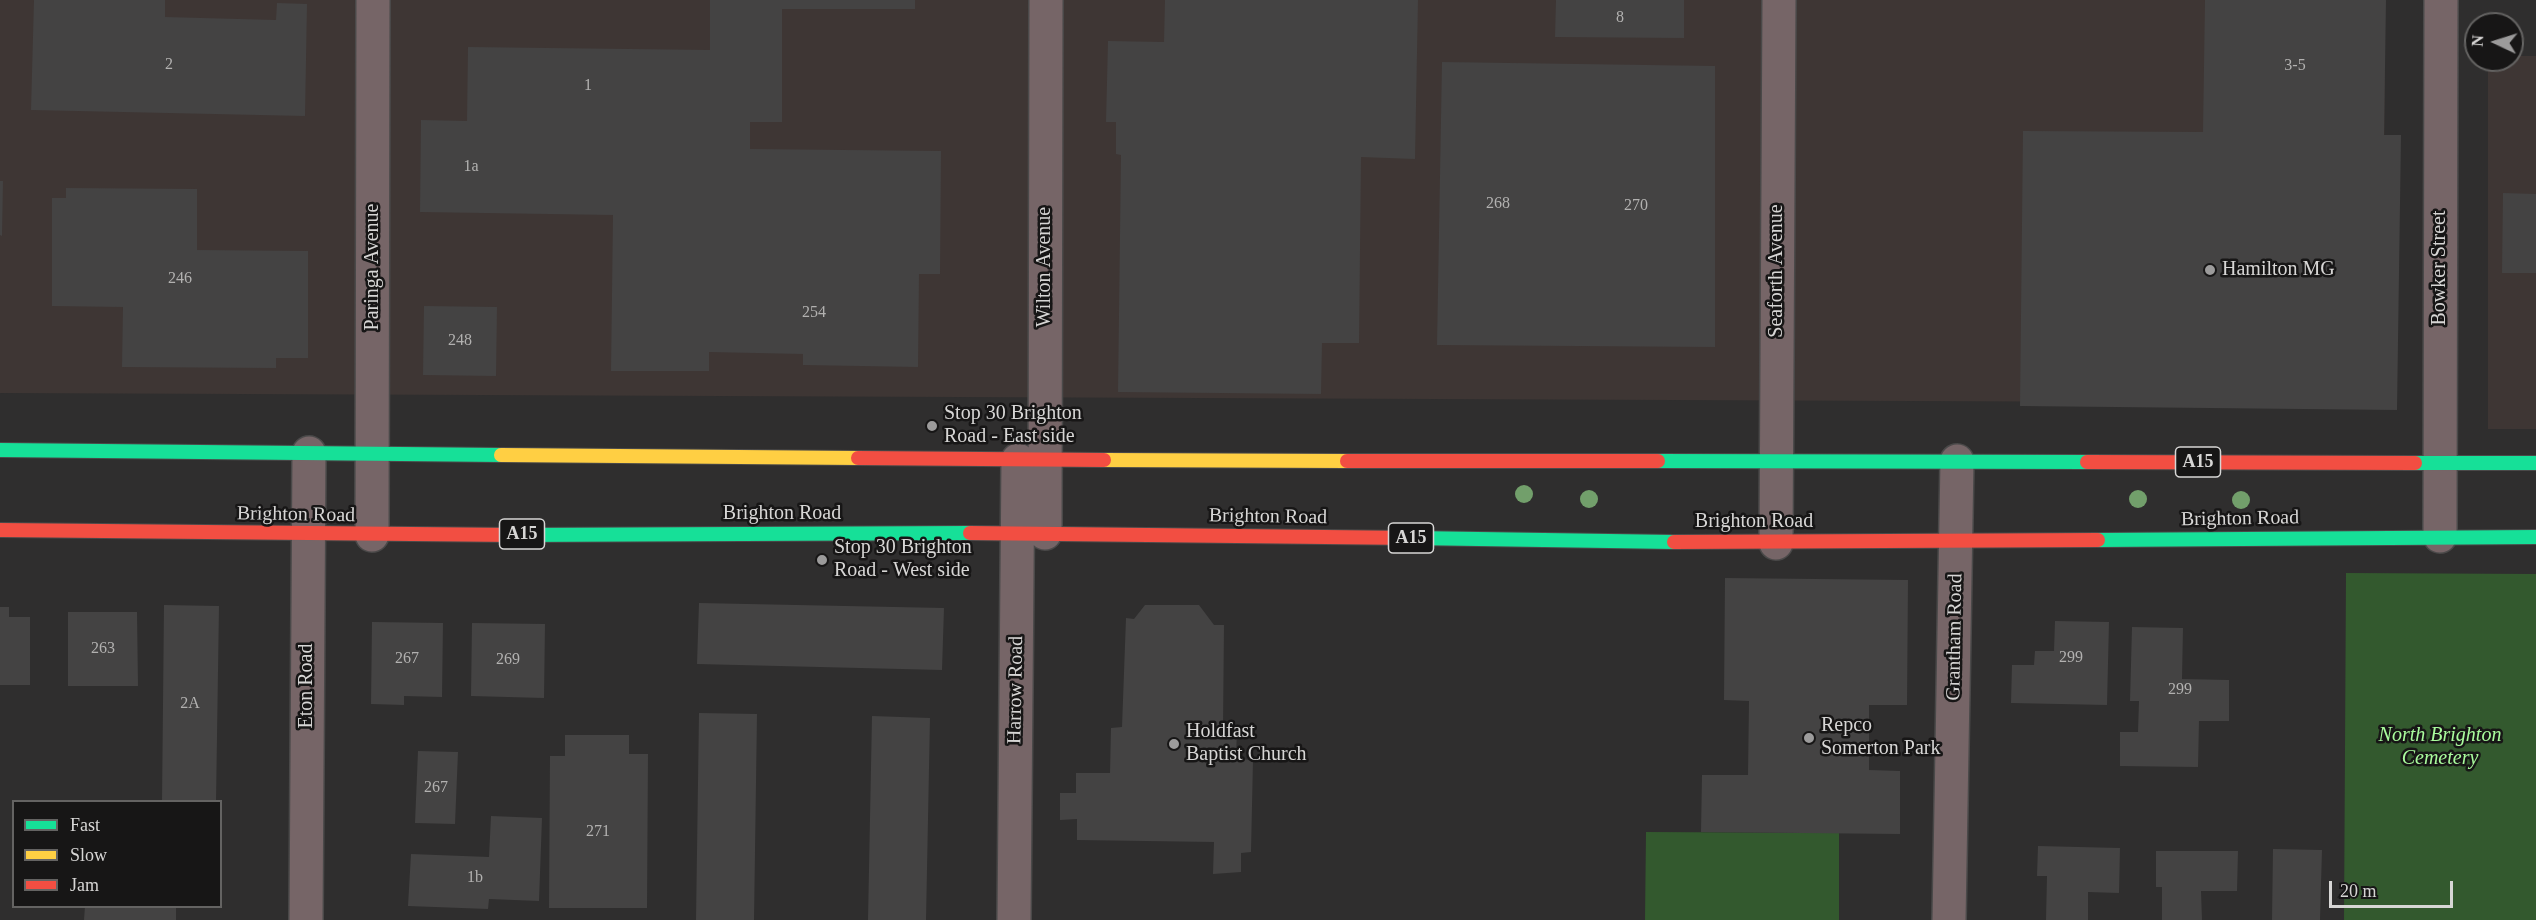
<!DOCTYPE html>
<style>
body{margin:0}
#map{position:relative;width:2536px;height:920px;overflow:hidden;background:#2f2e2e;font-family:"Times New Roman",serif}
canvas{display:block}
.legend{position:absolute;left:12px;top:800px;width:210px;height:108px;box-sizing:border-box;background:#171616;border:2px solid #646362;margin:0;padding:8px 10px;list-style:none;font-size:18px;color:#d7d6d5}
.legend li{display:flex;align-items:center;gap:12px;height:30px}
.legend b{width:30px;border:2px solid #646362}
.north{position:absolute;left:2464px;top:12px;width:60px;height:60px;box-sizing:border-box;background:#171616;border:2px solid #646362;border-radius:50%;rotate:274deg;font-size:16px;font-weight:700;line-height:24px;text-align:center;color:#d7d6d5}
.north::after{content:'';display:block;margin:auto;width:21px;height:27px;background:#9c9b9b;clip-path:polygon(50% 0,100% 100%,50% 72%,0 100%)}
.scale{position:absolute;left:2329px;top:881px;width:124px;height:27px;box-sizing:border-box;border:3px solid #d7d6d5;border-top:0;padding-left:8px;font-size:18px;line-height:21px;white-space:nowrap;color:#d7d6d5;-webkit-text-stroke:4px #171616;paint-order:stroke}
</style>
<div id="map">
<canvas width="2536" height="920"></canvas>
<ul class="legend">
<li><b style="height:8px;background:#16e098"></b>Fast</li>
<li><b style="height:8px;background:#ffcf43"></b>Slow</li>
<li><b style="height:8px;background:#f24e42"></b>Jam</li>
</ul>
<div class="north">N</div>
<div class="scale">20 m</div>
</div>
<script>
const context = document.querySelector('canvas').getContext('2d');
context.lineJoin = 'round';
function paint(path, color) { context.fillStyle = color; context.fill(path, 'evenodd'); }
const toPath = rows => new Path2D(rows.map(r => 'M' + r).join(''));
function trace(path, color, width, dash) { context.strokeStyle = color; context.lineWidth = width; context.lineCap = dash ? 'butt' : 'round'; context.setLineDash(dash || []); context.stroke(path); }
function drawText(font, color, halo, rows, align = 'center') {
  context.font = font + ' "Times New Roman",serif'; context.lineWidth = 5; context.setLineDash([]); context.textBaseline = 'middle'; context.strokeStyle = halo; context.fillStyle = color; for (const [text, x, y, turn = 0] of rows) {
    context.save(); context.translate(x, y); context.rotate((+turn || 0) * Math.PI / 180); context.textAlign = isNaN(turn) ? turn : align; if (halo) context.strokeText(text, 0, 0); context.fillText(text, 0, 0); context.restore();
  }
}
const built = toPath([
 [0,0,2385,0,2383,403,0,393],
 [2512,56,2536,56,2536,429,2488,429,2488,60,2512,60]
]);
const green = toPath([
 [2346,573,2536,574,2536,920,2344,920],
 [1646,832,1839,833,1839,920,1645,920]
]);
const building = toPath([
 [34,0,165,0,165,17,276,20,277,3,307,4,305,116,31,110],
 [710,0,915,0,915,9,782,9,782,122,750,122,750,149,941,151,940,274,919,274,918,367,803,365,803,354,709,352,709,371,611,371,613,215,420,212,421,120,467,121,468,47,710,50],
 [1165,0,1418,0,1415,159,1361,157,1359,343,1322,343,1321,394,1118,392,1121,155,1116,154,1116,122,1106,122,1108,41,1164,42],
 [1556,0,1684,0,1684,38,1555,37],
 [2205,0,2386,0,2384,135,2401,135,2397,410,2020,406,2023,131,2203,132],
 [1442,62,1715,66,1715,347,1437,345],
 [0,181,3,181,2,236,0,235],
 [66,188,197,189,197,250,308,251,308,358,276,358,276,368,122,367,123,307,52,306,52,198,66,198],
 [2503,193,2536,194,2536,273,2502,273],
 [424,306,497,307,496,376,423,375],
 [1725,578,1908,580,1907,705,1869,705,1869,770,1900,771,1900,834,1701,832,1702,775,1748,775,1749,701,1724,700],
 [699,603,944,608,942,670,697,664],
 [164,605,219,606,216,802,162,802],
 [1145,605,1199,605,1214,625,1224,625,1223,728,1237,729,1236,759,1253,760,1251,852,1241,853,1241,872,1213,874,1214,842,1077,840,1077,819,1060,820,1060,793,1076,793,1076,773,1110,773,1111,728,1122,727,1126,618,1134,619],
 [0,607,9,607,9,617,30,617,30,685,0,685],
 [68,612,137,612,138,686,68,686],
 [2055,621,2109,622,2107,705,2011,703,2012,665,2034,665,2035,651,2054,651],
 [372,622,443,623,442,697,404,696,404,705,371,704],
 [472,623,545,624,544,698,471,696],
 [2132,627,2183,628,2182,679,2229,680,2229,721,2199,721,2198,767,2120,766,2120,732,2138,732,2139,701,2130,701],
 [699,713,757,714,754,920,696,920],
 [872,716,930,718,926,920,868,920],
 [565,735,629,735,629,754,648,754,647,908,549,908,550,756,565,756],
 [418,751,458,752,455,824,415,823],
 [491,816,542,818,539,901,489,899,488,909,408,906,411,854,489,857],
 [2038,846,2120,848,2119,893,2088,892,2088,920,2046,920,2047,876,2037,876],
 [2273,849,2322,850,2320,920,2272,920],
 [2156,851,2238,851,2237,891,2201,891,2202,920,2162,920,2162,887,2156,887],
 [85,906,176,906,176,920,84,920]
]);
const street = toPath([
 [1045,533,1046,0],
 [372,535,373,0],
 [2440,536,2441,0],
 [1776,543,1779,0],
 [306,920,309,453],
 [1014,920,1018,460],
 [1949,920,1957,461]
]);
const fast = toPath([
 [0,450,501,455],
 [1658,461,2087,462],
 [2415,463,2536,463],
 [515,535,970,533],
 [1413,538,1674,542],
 [2098,540,2536,537]
]);
const slow = toPath([
 [501,455,858,458],
 [1104,460,1347,461]
]);
const jam = toPath([
 [858,458,1104,460],
 [1347,461,1658,461],
 [2087,462,2415,463],
 [0,530,515,535],
 [970,533,1413,538],
 [1674,542,2098,540]
]);
const trees = [
 [1524,494],
 [1589,499],
 [2138,499],
 [2241,500]
];
const markers = [
 [2210,270,6,"#9c9b9b"],
 [932,426,6,"#9c9b9b"],
 [822,560,6,"#9c9b9b"],
 [1809,738,6,"#9c9b9b"],
 [1174,744,6,"#9c9b9b"]
];
const numberNames = [
 ["8",1620,18],
 ["2",169,65],
 ["3-5",2295,66],
 ["1",588,86],
 ["1a",471,167],
 ["268",1498,204],
 ["270",1636,206],
 ["246",180,279],
 ["254",814,313],
 ["248",460,341],
 ["263",103,649],
 ["299",2071,658],
 ["267",407,659],
 ["269",508,660],
 ["299",2180,690],
 ["2A",190,704],
 ["267",436,788],
 ["271",598,832],
 ["1b",475,878]
];
const shields = [
 [2198,462,45],
 [522,534,45],
 [1411,538,45]
];
const shieldNames = [
 ["A15",2198,462],
 ["A15",522,534],
 ["A15",1411,538]
];
const streetNames = [
 ["Paringa Avenue",373,267,-90],
 ["Wilton Avenue",1045,267,-90],
 ["Bowker Street",2440,268,-90],
 ["Seaforth Avenue",1777,271,-90],
 ["Brighton Road",782,514],
 ["Brighton Road",296,515,1],
 ["Brighton Road",1268,517,1],
 ["Brighton Road",2240,519,-1],
 ["Brighton Road",1754,522],
 ["Grantham Road",1955,637,-89],
 ["Eton Road",307,686,-90],
 ["Harrow Road",1016,690,-89]
];
const poiNames = [
 ["Hamilton MG",2222,270],
 ["Stop 30 Brighton",944,414],
 ["Road - East side",944,437],
 ["Stop 30 Brighton",834,548],
 ["Road - West side",834,571],
 ["Repco",1821,726],
 ["Somerton Park",1821,749],
 ["Holdfast",1186,732],
 ["Baptist Church",1186,755]
];
const parkNames = [
 ["North Brighton",2440,736],
 ["Cemetery",2440,759]
];
paint(built, '#3e3634');
paint(green, '#33592e');
paint(building, '#444343');
trace(street, '#4a4949', 36);
trace(fast, '#4a4949', 16);
trace(slow, '#4a4949', 16);
trace(jam, '#4a4949', 16);
trace(street, '#766567', 33);
trace(fast, '#16e098', 14);
trace(slow, '#ffcf43', 14);
trace(jam, '#f24e42', 14);
context.fillStyle = '#729f6b';
for (const [x, y] of trees) { context.beginPath(); context.arc(x, y, 9, 0, 2 * Math.PI); context.fill(); }
for (const [x, y, r, color] of markers) { const dot = new Path2D(); dot.arc(x, y, r, 0, 2 * Math.PI); context.fillStyle = color; context.fill(dot); trace(dot, '#171616', 2); }
drawText('16px', '#b2b1b0', null, numberNames);
for (const [x, y, w] of shields) { const box = new Path2D(); box.roundRect(x - w / 2, y - 15, w, 30, 4.5); context.fillStyle = '#171616'; context.fill(box); trace(box, '#d7d6d5', 1.5); }
drawText('bold 18px', '#d7d6d5', null, shieldNames);
drawText('20px', '#d7d6d5', '#171616', streetNames);
drawText('20px', '#d7d6d5', '#171616', poiNames, 'left');
drawText('italic 20px', '#a9fc9d', '#171616', parkNames);
</script>
